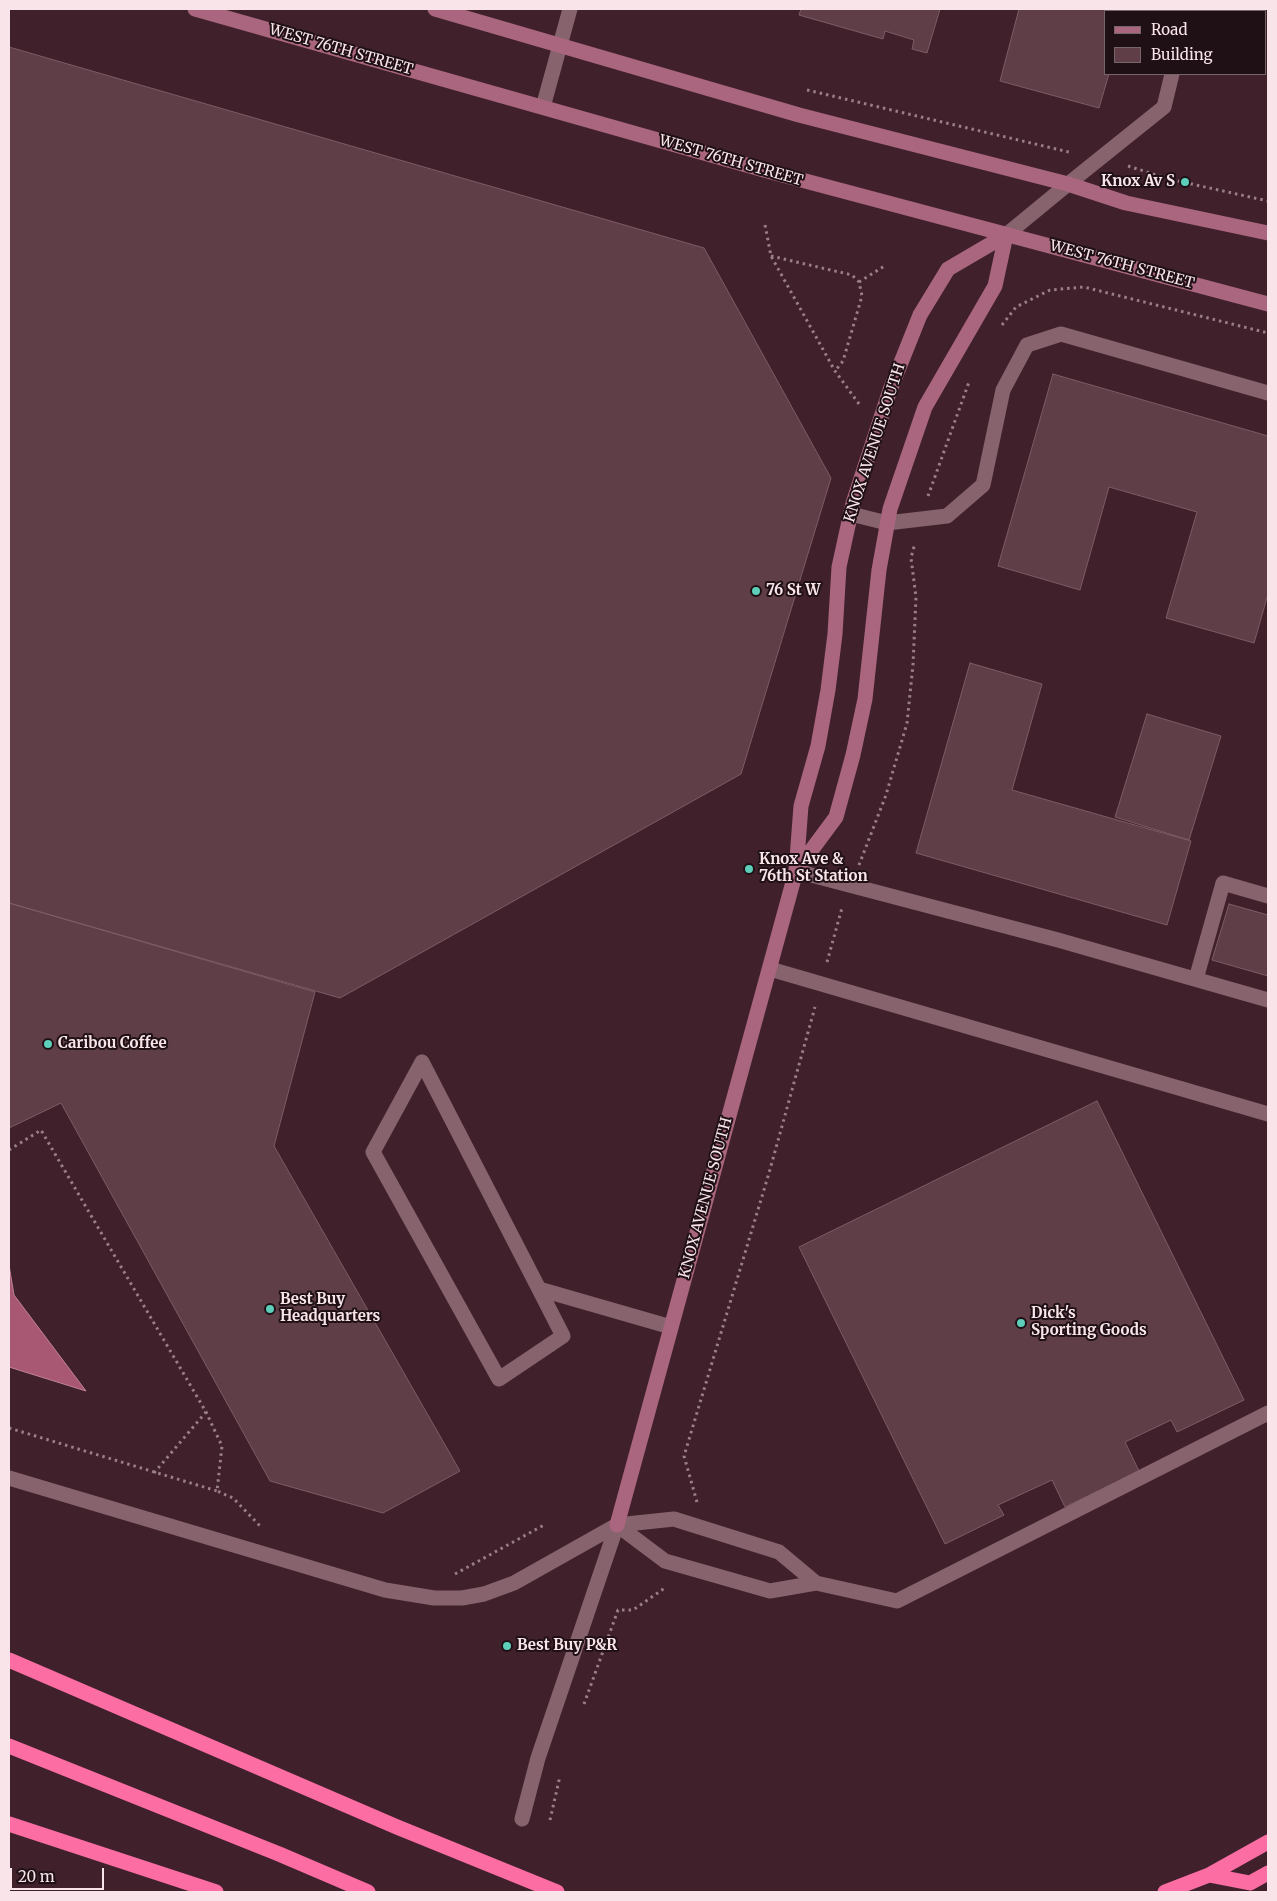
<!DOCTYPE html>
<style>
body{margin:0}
#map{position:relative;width:1277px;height:1901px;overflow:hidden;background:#40212b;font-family:Merriweather,serif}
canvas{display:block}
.frame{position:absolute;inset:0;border:10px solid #f9e4ea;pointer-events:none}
.legend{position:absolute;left:1104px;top:10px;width:162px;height:65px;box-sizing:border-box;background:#1e1014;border:1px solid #76656a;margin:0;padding:6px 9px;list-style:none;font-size:15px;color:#f9e4ea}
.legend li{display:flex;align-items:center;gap:10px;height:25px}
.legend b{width:25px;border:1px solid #76656a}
.scale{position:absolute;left:10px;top:1868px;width:94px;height:22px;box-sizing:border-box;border:2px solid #f9e4ea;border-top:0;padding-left:6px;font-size:15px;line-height:18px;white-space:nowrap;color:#f9e4ea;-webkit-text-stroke:4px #1e1014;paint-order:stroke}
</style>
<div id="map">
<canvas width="1277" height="1901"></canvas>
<div class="frame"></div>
<ul class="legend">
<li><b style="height:6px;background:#aa667e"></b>Road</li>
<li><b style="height:14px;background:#5f3e48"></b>Building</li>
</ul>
<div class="scale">20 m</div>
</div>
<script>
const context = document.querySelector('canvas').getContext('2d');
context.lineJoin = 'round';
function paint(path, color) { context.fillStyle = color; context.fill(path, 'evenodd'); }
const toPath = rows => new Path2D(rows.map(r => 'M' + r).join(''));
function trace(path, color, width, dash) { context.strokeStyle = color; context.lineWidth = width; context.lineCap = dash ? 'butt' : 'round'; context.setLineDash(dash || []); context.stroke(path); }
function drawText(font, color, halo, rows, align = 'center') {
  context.font = font + ' Merriweather,serif'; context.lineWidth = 4; context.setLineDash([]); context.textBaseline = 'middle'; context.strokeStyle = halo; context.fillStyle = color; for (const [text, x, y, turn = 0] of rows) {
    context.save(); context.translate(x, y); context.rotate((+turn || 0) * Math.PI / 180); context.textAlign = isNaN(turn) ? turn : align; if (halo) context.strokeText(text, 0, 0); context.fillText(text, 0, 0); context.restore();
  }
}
const water = toPath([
 [9,1265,14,1295,86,1391,9,1367,9,1265]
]);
const building = toPath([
 [801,9,940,9,927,53,912,49,914,40,885,31,883,39,799,15,801,9],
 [1019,9,1126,9,1125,11,1106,11,1106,74,1109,74,1099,108,1000,81,1019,9],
 [9,47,704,248,831,478,741,774,340,998,9,903,9,47],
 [1053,374,1268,436,1268,594,1254,643,1166,618,1197,512,1109,487,1080,590,998,566,1053,374],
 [970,663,1042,684,1012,790,1191,841,1167,925,916,853,970,663],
 [1147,714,1221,736,1189,840,1115,817,1147,714],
 [9,903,315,992,274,1146,460,1471,383,1513,270,1481,61,1103,9,1128,9,903],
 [1229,904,1268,915,1268,976,1212,960,1229,904],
 [1097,1101,1244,1400,1177,1432,1171,1420,1125,1442,1139,1471,1065,1507,1052,1480,998,1505,1004,1515,945,1544,799,1247,1097,1101]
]);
const path = toPath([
 [807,90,1069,152],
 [1128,166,1169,179,1268,201],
 [765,225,771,256,835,371,859,404],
 [771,256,852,275,859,282,862,296,843,361,835,371],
 [859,282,886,265],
 [1002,325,1016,307,1050,290,1084,287,1268,333],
 [928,496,969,382],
 [859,865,886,795,907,723,913,665,916,597,911,558,915,543],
 [827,962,842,908],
 [9,1150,41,1130,206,1412,222,1446,217,1491,233,1498,262,1528],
 [9,1428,217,1491],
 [154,1473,206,1412],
 [697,1502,684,1456,769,1173,815,1007],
 [455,1574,544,1525],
 [584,1704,618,1610,633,1610,662,1590,665,1585],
 [550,1820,560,1776]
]);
const lane = toPath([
 [1189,11,1190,9],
 [1068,184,1164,107,1172,74],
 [851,514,887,523,947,516,983,485,1003,390,1027,345,1061,334,1268,393],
 [796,871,1058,940,1268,1000],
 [770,969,1268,1114],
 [1196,979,1223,883,1268,896],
 [422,1062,373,1152,499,1379,563,1336,539,1289],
 [422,1062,539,1289,671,1327],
 [9,1478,385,1590,434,1598,462,1598,484,1594,514,1583,617,1525,674,1519,779,1552,816,1583],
 [617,1525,665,1561,770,1591,816,1583,897,1601,1268,1413],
 [522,1819,538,1758,617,1525]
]);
const street = toPath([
 [543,107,570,9],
 [1006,235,1068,184]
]);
const secondary = toPath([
 [195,9,764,170,1268,304],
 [435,9,799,115,1068,184,1126,203,1268,233],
 [796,871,836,817,853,755,865,699,879,570,890,509,925,407,995,286,1006,235],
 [617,1525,796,871,801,806,818,746,828,690,835,634,839,567,853,503,890,390,920,315,948,269,1006,235]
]);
const highway = toPath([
 [9,1660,397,1827,557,1892],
 [9,1746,279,1854,368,1892],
 [9,1824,216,1892],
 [1209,1875,1250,1883,1268,1873],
 [1165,1892,1209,1875,1268,1842]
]);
const markers = [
 [1185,182,5,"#5dceb9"],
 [756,591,5,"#5dceb9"],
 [749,869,5,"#5dceb9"],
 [48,1044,5,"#5dceb9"],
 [270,1309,5,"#5dceb9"],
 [1021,1323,5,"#5dceb9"],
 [507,1646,5,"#5dceb9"]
];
const streetNames = [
 ["WEST 76TH STREET",341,50,16],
 ["WEST 76TH STREET",731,161,16],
 ["WEST 76TH STREET",1122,265,15],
 ["KNOX AVENUE SOUTH",875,443,-72],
 ["KNOX AVENUE SOUTH",706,1198,-75]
];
const poiNames = [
 ["Knox Av S",1175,182,"right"],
 ["76 St W",766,591],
 ["Knox Ave &",759,860],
 ["76th St Station",759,877],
 ["Caribou Coffee",58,1044],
 ["Best Buy",280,1300],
 ["Headquarters",280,1317],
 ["Dick's",1031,1314],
 ["Sporting Goods",1031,1331],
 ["Best Buy P&R",517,1646]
];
paint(water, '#a95874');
trace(water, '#c18297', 1);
paint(building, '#5f3e48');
trace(building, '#7e5b65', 1);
trace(path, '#997f87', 3, [2.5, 4]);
trace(lane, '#87636e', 15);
trace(street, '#87636e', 15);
trace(secondary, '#aa667e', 15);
trace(highway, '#fc6ea3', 15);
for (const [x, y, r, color] of markers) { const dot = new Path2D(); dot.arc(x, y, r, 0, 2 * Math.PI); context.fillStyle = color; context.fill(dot); trace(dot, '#1e1014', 2); }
drawText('15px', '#f9e4ea', '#1e1014', streetNames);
drawText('bold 15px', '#f9e4ea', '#1e1014', poiNames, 'left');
</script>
